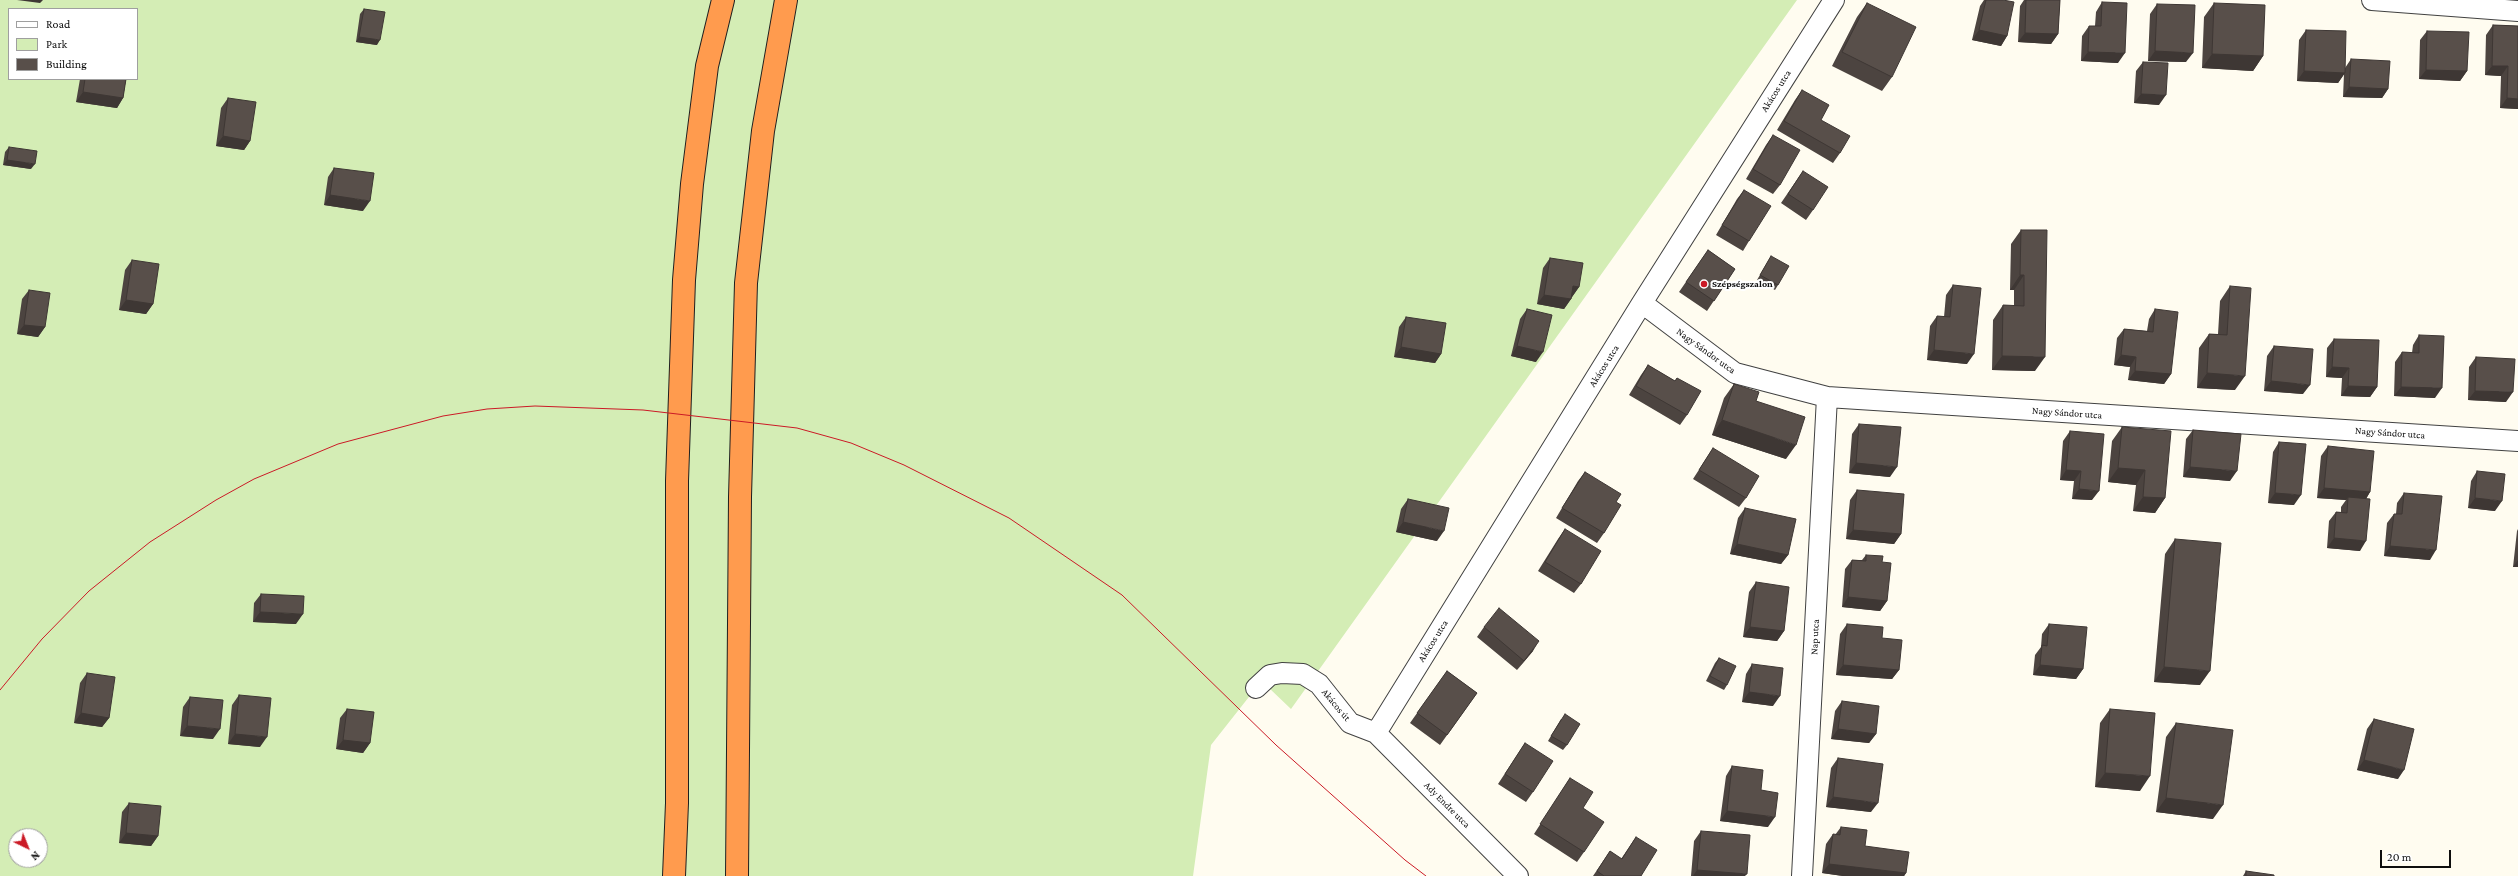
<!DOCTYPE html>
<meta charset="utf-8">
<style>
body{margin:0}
#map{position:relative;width:2518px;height:876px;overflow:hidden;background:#fffcf0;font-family:"Crimson Pro",serif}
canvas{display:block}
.legend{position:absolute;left:8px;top:8px;width:130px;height:72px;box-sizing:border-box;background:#fff;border:1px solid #9f9f9f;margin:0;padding:5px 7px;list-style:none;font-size:12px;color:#0e0e0e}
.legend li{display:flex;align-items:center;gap:8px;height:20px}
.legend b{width:20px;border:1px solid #9f9f9f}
.north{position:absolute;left:8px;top:828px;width:40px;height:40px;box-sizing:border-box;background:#fff;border:1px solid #9f9f9f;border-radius:50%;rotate:137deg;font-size:11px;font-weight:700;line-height:16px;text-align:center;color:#0e0e0e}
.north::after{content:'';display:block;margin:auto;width:14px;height:18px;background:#cb1a26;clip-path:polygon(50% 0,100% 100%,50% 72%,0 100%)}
.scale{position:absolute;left:2380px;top:850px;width:71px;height:18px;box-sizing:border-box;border:2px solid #0e0e0e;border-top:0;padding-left:5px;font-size:12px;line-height:14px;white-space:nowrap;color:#0e0e0e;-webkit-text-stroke:3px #fff;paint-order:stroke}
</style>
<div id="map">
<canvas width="2518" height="876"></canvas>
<ul class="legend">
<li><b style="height:5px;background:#fff"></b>Road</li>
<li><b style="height:11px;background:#d4edb5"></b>Park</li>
<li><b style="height:11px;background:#584f4a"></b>Building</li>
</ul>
<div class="north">N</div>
<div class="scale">20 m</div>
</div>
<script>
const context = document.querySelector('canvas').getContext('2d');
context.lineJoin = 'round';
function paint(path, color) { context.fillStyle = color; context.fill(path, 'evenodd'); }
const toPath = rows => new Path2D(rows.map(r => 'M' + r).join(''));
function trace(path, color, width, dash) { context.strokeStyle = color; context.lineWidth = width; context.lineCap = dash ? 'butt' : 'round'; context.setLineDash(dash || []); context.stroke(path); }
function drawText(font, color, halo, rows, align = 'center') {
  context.font = font + ' "Crimson Pro",serif'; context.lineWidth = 4; context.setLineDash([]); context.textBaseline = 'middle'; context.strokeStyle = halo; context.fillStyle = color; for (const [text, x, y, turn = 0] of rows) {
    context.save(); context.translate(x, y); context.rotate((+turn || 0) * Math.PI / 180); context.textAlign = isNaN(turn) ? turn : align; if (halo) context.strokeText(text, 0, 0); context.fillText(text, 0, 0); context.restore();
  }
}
const green = toPath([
 [0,0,1797,0,1291,709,1269,688,1256,688,1211,745,1193,876,0,876],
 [9,9,137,9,137,79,9,79],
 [16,836,40,836,40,860,16,860]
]);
const street = toPath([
 [2372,0,2518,11],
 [1642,303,1735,373,1827,397,2518,441],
 [1256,688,1270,675,1282,673,1303,674,1319,684,1350,723,1376,733,1518,876],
 [1376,733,1642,303,1834,0],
 [1802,876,1827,397]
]);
const highway = toPath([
 [674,876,677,803,677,481,684,280,692,184,707,66,723,0],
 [737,876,740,497,746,283,763,131,786,0]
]);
const tram = toPath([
 [0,690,42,639,89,591,150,542,216,500,254,479,338,444,443,416,487,409,535,406,643,410,797,428,851,443,904,465,1009,518,1122,595,1276,745,1405,860,1426,876]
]);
const wall = toPath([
 [1984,0,2003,0,2007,36,2001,46,1972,40,1980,6],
 [2024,0,2060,0,2058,34,2051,44,2018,42,2020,6],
 [2102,2,2118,63,2081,61,2082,36,2089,26,2095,26,2096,12],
 [1867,3,1892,77,1882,91,1832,66,1857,17],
 [2214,3,2263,56,2253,71,2202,68,2204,17],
 [2157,4,2186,62,2148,61,2150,14],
 [364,9,377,45,356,42,360,14],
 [2493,25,2518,26,2518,109,2500,108,2501,76,2485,75,2486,35],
 [2306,30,2345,68,2351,59,2388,89,2382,98,2343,97,2344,74,2338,83,2297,81,2299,40],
 [2427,31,2467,71,2460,81,2419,79,2420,40],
 [2143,62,2159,105,2134,103,2136,71],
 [80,79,126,79,123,98,117,108,76,102],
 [1802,90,1821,120,1840,153,1833,163,1777,130,1795,100],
 [228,98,250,141,244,150,216,146,221,108],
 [1773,135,1780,185,1773,194,1746,179,1766,145],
 [9,147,31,169,3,165,5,152],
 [334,168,363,211,324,205,328,177],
 [1803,171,1813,210,1806,220,1781,203],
 [1744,190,1749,241,1743,251,1716,235,1737,199],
 [2021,230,2035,371,1992,370,1993,320,2003,305,2014,306,2014,290,2010,290,2011,244],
 [1708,250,1735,269,1707,311,1679,292],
 [1771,256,1778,285,1775,290,1757,280],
 [1550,258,1579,287,1572,297,1571,299,1564,309,1537,304,1543,268],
 [132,260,153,304,146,314,119,310,125,270],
 [1953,285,1967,364,1927,360,1930,326,1937,316,1944,317,1946,295],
 [2230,286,2235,390,2197,388,2199,348,2209,334,2218,334,2220,301],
 [29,290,45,327,38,337,17,334,22,299],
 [1527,309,1536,362,1511,356,1520,319],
 [2155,309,2171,374,2164,384,2128,380,2130,367,2114,365,2117,338,2124,329,2147,331,2149,319],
 [1406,317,1441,354,1435,363,1394,357,1399,327],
 [2419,335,2435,398,2394,396,2395,362,2402,352,2412,353,2413,345],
 [2334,339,2377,387,2370,397,2341,396,2342,378,2326,377,2327,348],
 [2274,346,2303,394,2264,391,2267,356],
 [2476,357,2506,402,2468,400,2469,367],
 [1648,365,1675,381,1677,378,1687,415,1680,425,1629,395,1641,375],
 [1734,384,1756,401,1786,459,1712,435,1724,398],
 [1859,424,1890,477,1849,473,1852,434],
 [2122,427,2165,498,2155,513,2133,511,2136,485,2108,482,2112,441],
 [2193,430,2230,481,2183,477,2186,439],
 [2070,431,2092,500,2072,499,2074,481,2060,480,2063,441],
 [2279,442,2294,505,2268,503,2273,452],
 [2328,446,2370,492,2366,499,2360,551,2327,548,2329,521,2336,512,2341,512,2341,507,2346,500,2317,498,2321,456],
 [1713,448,1746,498,1739,507,1693,479],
 [2477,471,2495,511,2468,508,2471,481],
 [1585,472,1616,502,1604,533,1597,543,1556,518,1578,481],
 [1857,490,1901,534,1894,544,1846,539,1850,500],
 [2404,493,2430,560,2384,556,2387,523,2394,514,2396,514,2397,503],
 [1408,499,1437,541,1396,532,1401,509],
 [1745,508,1788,555,1781,564,1730,554,1738,518],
 [1565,529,1581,584,1574,593,1538,571,1558,539],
 [2518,529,2518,567,2513,567,2517,531],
 [2175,539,2200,685,2154,682,2165,554],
 [1866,555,1887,601,1880,611,1842,607,1845,569,1852,560,1862,560],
 [1756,582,1784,631,1777,641,1743,637,1749,592],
 [261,594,296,624,253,622,254,603],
 [1847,624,1899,670,1892,679,1836,675,1840,634],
 [2049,624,2083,669,2076,679,2033,675,2035,655,2041,647,2042,634],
 [1484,627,1533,651,1517,670,1477,637],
 [1719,658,1727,685,1724,690,1706,681,1715,663],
 [1752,664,1773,706,1742,702,1746,674],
 [1447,671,1477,693,1440,745,1410,723],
 [87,673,109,718,102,727,74,723,80,683],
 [239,695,260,747,228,744,232,705],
 [190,697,213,739,180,736,183,707],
 [1842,701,1876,734,1869,743,1831,739,1835,711],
 [347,709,370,743,363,753,336,749,340,718],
 [2110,709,2140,791,2095,787,2100,723],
 [1561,719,1567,745,1563,750,1548,741],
 [2374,719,2398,779,2357,770,2367,729],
 [2176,723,2213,819,2156,812,2166,737],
 [1525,743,1533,792,1526,802,1498,784],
 [1838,758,1871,812,1826,807,1831,768],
 [1732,766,1761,790,1768,827,1720,821,1726,776],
 [1570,778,1583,808,1584,852,1577,862,1534,834],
 [129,803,158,836,151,846,119,843,122,812],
 [1841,827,1865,846,1906,873,1904,876,1843,876,1822,873,1826,844,1833,834,1835,835],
 [1701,831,1745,876,1691,876,1694,841],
 [1636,837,1641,876,1593,876,1610,851,1621,859],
 [2246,871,2274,876,2243,876]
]);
const shadedWall = toPath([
 [17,0,43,0,40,3],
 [1979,30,2007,36,2001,46,1972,40],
 [2025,33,2058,34,2051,44,2018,42],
 [359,37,380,40,377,45,356,42],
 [2155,51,2193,53,2186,62,2148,61],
 [2088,52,2125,53,2118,63,2081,61],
 [2212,54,2263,56,2253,71,2202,68],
 [2492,66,2508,66,2501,76,2485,75],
 [2426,70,2467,71,2460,81,2419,79],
 [2304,71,2345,73,2338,83,2297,81],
 [2349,87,2388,89,2382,98,2343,97],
 [83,92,123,98,117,108,76,102],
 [2141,94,2166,95,2159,105,2134,103],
 [2507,98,2518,99,2518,109,2500,108],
 [223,136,250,141,244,150,216,146],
 [7,160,35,164,31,169,3,165],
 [330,195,370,201,363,211,324,205],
 [2020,275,2024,275,2014,290,2010,290],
 [1573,286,1579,287,1572,297,1566,296],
 [1544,295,1571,299,1564,309,1537,304],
 [126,300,153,304,146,314,119,310],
 [24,325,45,327,38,337,17,334],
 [1517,346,1543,352,1536,362,1511,356],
 [1401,347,1441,354,1435,363,1394,357],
 [1934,350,1974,354,1967,364,1927,360],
 [2121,355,2136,357,2130,367,2114,365],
 [2002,356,2045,357,2035,371,1992,370],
 [2332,367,2349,368,2342,378,2326,377],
 [2135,371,2171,374,2164,384,2128,380],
 [2207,373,2245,376,2235,390,2197,388],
 [2271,381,2310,385,2303,394,2264,391],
 [2348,386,2377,387,2370,397,2341,396],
 [2401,387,2442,388,2435,398,2394,396],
 [2475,391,2513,392,2506,402,2468,400],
 [1722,420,1796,445,1786,459,1712,435],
 [1856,463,1897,467,1890,477,1849,473],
 [2190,467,2237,471,2230,481,2183,477],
 [2118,468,2145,470,2136,485,2108,482],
 [2066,470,2081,471,2074,481,2060,480],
 [2324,488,2370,492,2364,502,2348,497,2346,500,2317,498],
 [2079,489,2099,491,2092,500,2072,499],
 [2275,493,2301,495,2294,505,2268,503],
 [2143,497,2165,498,2155,513,2133,511],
 [2475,498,2502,501,2495,511,2468,508],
 [1403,522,1444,531,1437,541,1396,532],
 [1853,530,1901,534,1894,544,1846,539],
 [2334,538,2366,541,2360,551,2327,548],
 [1737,544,1788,555,1781,564,1730,554],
 [2390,546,2436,550,2430,560,2384,556],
 [2518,560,2518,567,2513,567],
 [1848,597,1887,601,1880,611,1842,607],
 [260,612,303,614,296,624,253,622],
 [1750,627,1784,631,1777,641,1743,637],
 [1539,641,1533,651,1517,670,1524,661],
 [1843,665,1899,670,1892,679,1836,675],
 [2040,665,2083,669,2076,679,2033,675],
 [2164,667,2210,671,2200,685,2154,682],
 [1749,692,1780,696,1773,706,1742,702],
 [81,713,109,718,102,727,74,723],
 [187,726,220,729,213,739,180,736],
 [1838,729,1876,734,1869,743,1831,739],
 [235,734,267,737,260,747,228,744],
 [343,740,370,743,363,753,336,749],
 [2364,760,2404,770,2398,779,2357,770],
 [2105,773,2150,776,2140,791,2095,787],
 [1833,797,1878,803,1871,812,1826,807],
 [2166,798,2223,805,2213,819,2156,812],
 [1727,811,1775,817,1768,827,1720,821],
 [126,833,158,836,151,846,119,843],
 [1829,864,1906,873,1904,876,1843,876,1822,873],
 [1697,870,1747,874,1745,876,1693,876]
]);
const building = toPath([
 [1986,0,2003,0,2014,2,2007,36,1979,30,1986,0],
 [2026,0,2060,0,2058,34,2025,33,2026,0],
 [2102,2,2127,3,2125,53,2088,52,2089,26,2101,26,2102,2],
 [1867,3,1916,27,1892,77,1842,52,1867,3],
 [2214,3,2265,5,2263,56,2212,54,2214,3],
 [2157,4,2195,5,2193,53,2155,51,2157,4],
 [364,9,385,12,380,40,359,37,364,9],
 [2493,25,2518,26,2518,99,2507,98,2508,66,2492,66,2493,25],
 [2306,30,2346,31,2345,73,2304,71,2306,30],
 [2427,31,2469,32,2467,71,2426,70,2427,31],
 [2351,59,2390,61,2388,89,2349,87,2351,59],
 [2143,62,2168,63,2166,95,2141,94,2143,62],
 [85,79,126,79,123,98,83,92,85,79],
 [1802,90,1829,105,1821,120,1850,136,1840,153,1784,121,1802,90],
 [228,98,256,102,250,141,223,136,228,98],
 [1773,135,1800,150,1780,185,1753,169,1773,135],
 [9,147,37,151,35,164,7,160,9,147],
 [334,168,374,173,370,201,330,195,334,168],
 [1803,171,1828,187,1813,210,1788,194,1803,171],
 [1744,190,1771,206,1749,241,1722,225,1744,190],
 [2021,230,2047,230,2045,357,2002,356,2003,305,2024,306,2024,275,2020,275,2021,230],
 [1708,250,1735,269,1714,301,1686,282,1708,250],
 [1771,256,1789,266,1778,285,1760,275,1771,256],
 [1550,258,1583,263,1579,287,1573,286,1571,299,1544,295,1550,258],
 [132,260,159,264,153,304,126,300,132,260],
 [1953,285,1981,288,1974,354,1934,350,1937,316,1950,317,1953,285],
 [2230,286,2251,288,2245,376,2207,373,2209,334,2227,335,2230,286],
 [29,290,50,293,45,327,24,325,29,290],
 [1527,309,1552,315,1543,352,1517,346,1527,309],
 [2155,309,2178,312,2171,374,2135,371,2136,357,2121,355,2124,329,2153,332,2155,309],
 [1406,317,1446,323,1441,354,1401,347,1406,317],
 [2419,335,2444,336,2442,388,2401,387,2402,352,2419,353,2419,335],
 [2334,339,2379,340,2377,387,2348,386,2349,368,2332,367,2334,339],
 [2274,346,2313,349,2310,385,2271,381,2274,346],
 [2476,357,2515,359,2513,392,2475,391,2476,357],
 [1648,365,1675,381,1677,378,1701,391,1687,415,1636,386,1648,365],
 [1734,384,1759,392,1756,401,1805,417,1796,445,1722,420,1734,384],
 [1859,424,1901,427,1897,467,1856,463,1859,424],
 [2122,427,2171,431,2165,498,2143,497,2145,470,2118,468,2122,427],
 [2193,430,2241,434,2237,471,2190,467,2193,430],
 [2070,431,2104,434,2099,491,2079,489,2081,471,2066,470,2070,431],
 [2279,442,2306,444,2301,495,2275,493,2279,442],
 [2328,446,2374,451,2370,492,2324,488,2328,446],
 [1713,448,1759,476,1746,498,1699,470,1713,448],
 [2477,471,2505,474,2502,501,2475,498,2477,471],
 [1585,472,1621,494,1616,502,1621,505,1604,533,1562,508,1585,472],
 [1857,490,1904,494,1901,534,1853,530,1857,490],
 [2404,493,2442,496,2436,550,2390,546,2394,514,2402,514,2404,493],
 [2348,497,2370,499,2366,541,2334,538,2336,512,2347,513,2348,497],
 [1408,499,1449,508,1444,531,1403,522,1408,499],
 [1745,508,1796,519,1788,555,1737,544,1745,508],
 [1565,529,1601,551,1581,584,1545,562,1565,529],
 [2175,539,2221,543,2210,671,2164,667,2175,539],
 [1866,555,1883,556,1882,562,1891,563,1887,601,1848,597,1852,560,1866,561,1866,555],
 [1756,582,1789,587,1784,631,1750,627,1756,582],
 [261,594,304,596,303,614,260,612,261,594],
 [1499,608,1539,641,1524,661,1484,627,1499,608],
 [1847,624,1883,627,1882,638,1902,640,1899,670,1843,665,1847,624],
 [2049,624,2087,627,2083,669,2040,665,2042,645,2047,646,2049,624],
 [1719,658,1736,666,1727,685,1710,676,1719,658],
 [1752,664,1783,668,1780,696,1749,692,1752,664],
 [1447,671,1477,693,1447,735,1417,713,1447,671],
 [87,673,115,677,109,718,81,713,87,673],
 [239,695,271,698,267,737,235,734,239,695],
 [190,697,223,700,220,729,187,726,190,697],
 [1842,701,1879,706,1876,734,1838,729,1842,701],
 [347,709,374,712,370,743,343,740,347,709],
 [2110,709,2155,713,2150,776,2105,773,2110,709],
 [1565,714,1580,724,1567,745,1551,736,1565,714],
 [2374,719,2414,729,2404,770,2364,760,2374,719],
 [2176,723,2233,730,2223,805,2166,798,2176,723],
 [1525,743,1553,761,1533,792,1505,774,1525,743],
 [1838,758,1883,764,1878,803,1833,797,1838,758],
 [1732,766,1763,770,1761,790,1778,793,1775,817,1727,811,1732,766],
 [1570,778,1593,792,1583,808,1604,822,1584,852,1540,824,1570,778],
 [129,803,161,806,158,836,126,833,129,803],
 [1841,827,1867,830,1865,846,1909,852,1906,873,1829,864,1833,834,1840,835,1841,827],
 [1701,831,1750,835,1747,874,1697,870,1701,831],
 [1636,837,1657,850,1641,876,1604,876,1597,871,1610,851,1622,859,1636,837],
 [2246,871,2274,875,2274,876,2246,876,2246,871]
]);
const markers = [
 [1704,284,4,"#cb1a26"]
];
const streetNames = [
 ["Akácos utca",1776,91,-58],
 ["Nagy Sándor utca",1706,351,36],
 ["Akácos utca",1604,366,-58],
 ["Nagy Sándor utca",2067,413,4],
 ["Nagy Sándor utca",2390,433,4],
 ["Nap utca",1815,637,-87],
 ["Akácos utca",1433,641,-58],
 ["Akácos út",1336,705,50],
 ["Ady Endre utca",1447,805,45]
];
const poiNames = [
 ["Szépségszalon",1712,284]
];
paint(green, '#d4edb5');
trace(street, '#414141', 22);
trace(highway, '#1f1f1f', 24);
trace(street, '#fff', 20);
trace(highway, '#ff9b4e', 22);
trace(tram, '#cb1a26', 1);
paint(wall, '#4c4440');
paint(shadedWall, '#3e3734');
paint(building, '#584f4a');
trace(building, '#3e3734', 1);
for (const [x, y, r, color] of markers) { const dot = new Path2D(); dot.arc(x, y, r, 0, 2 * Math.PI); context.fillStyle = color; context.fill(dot); trace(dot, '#fff', 1.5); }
drawText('10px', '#0e0e0e', '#fff', streetNames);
drawText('bold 10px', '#0e0e0e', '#fff', poiNames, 'left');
</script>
